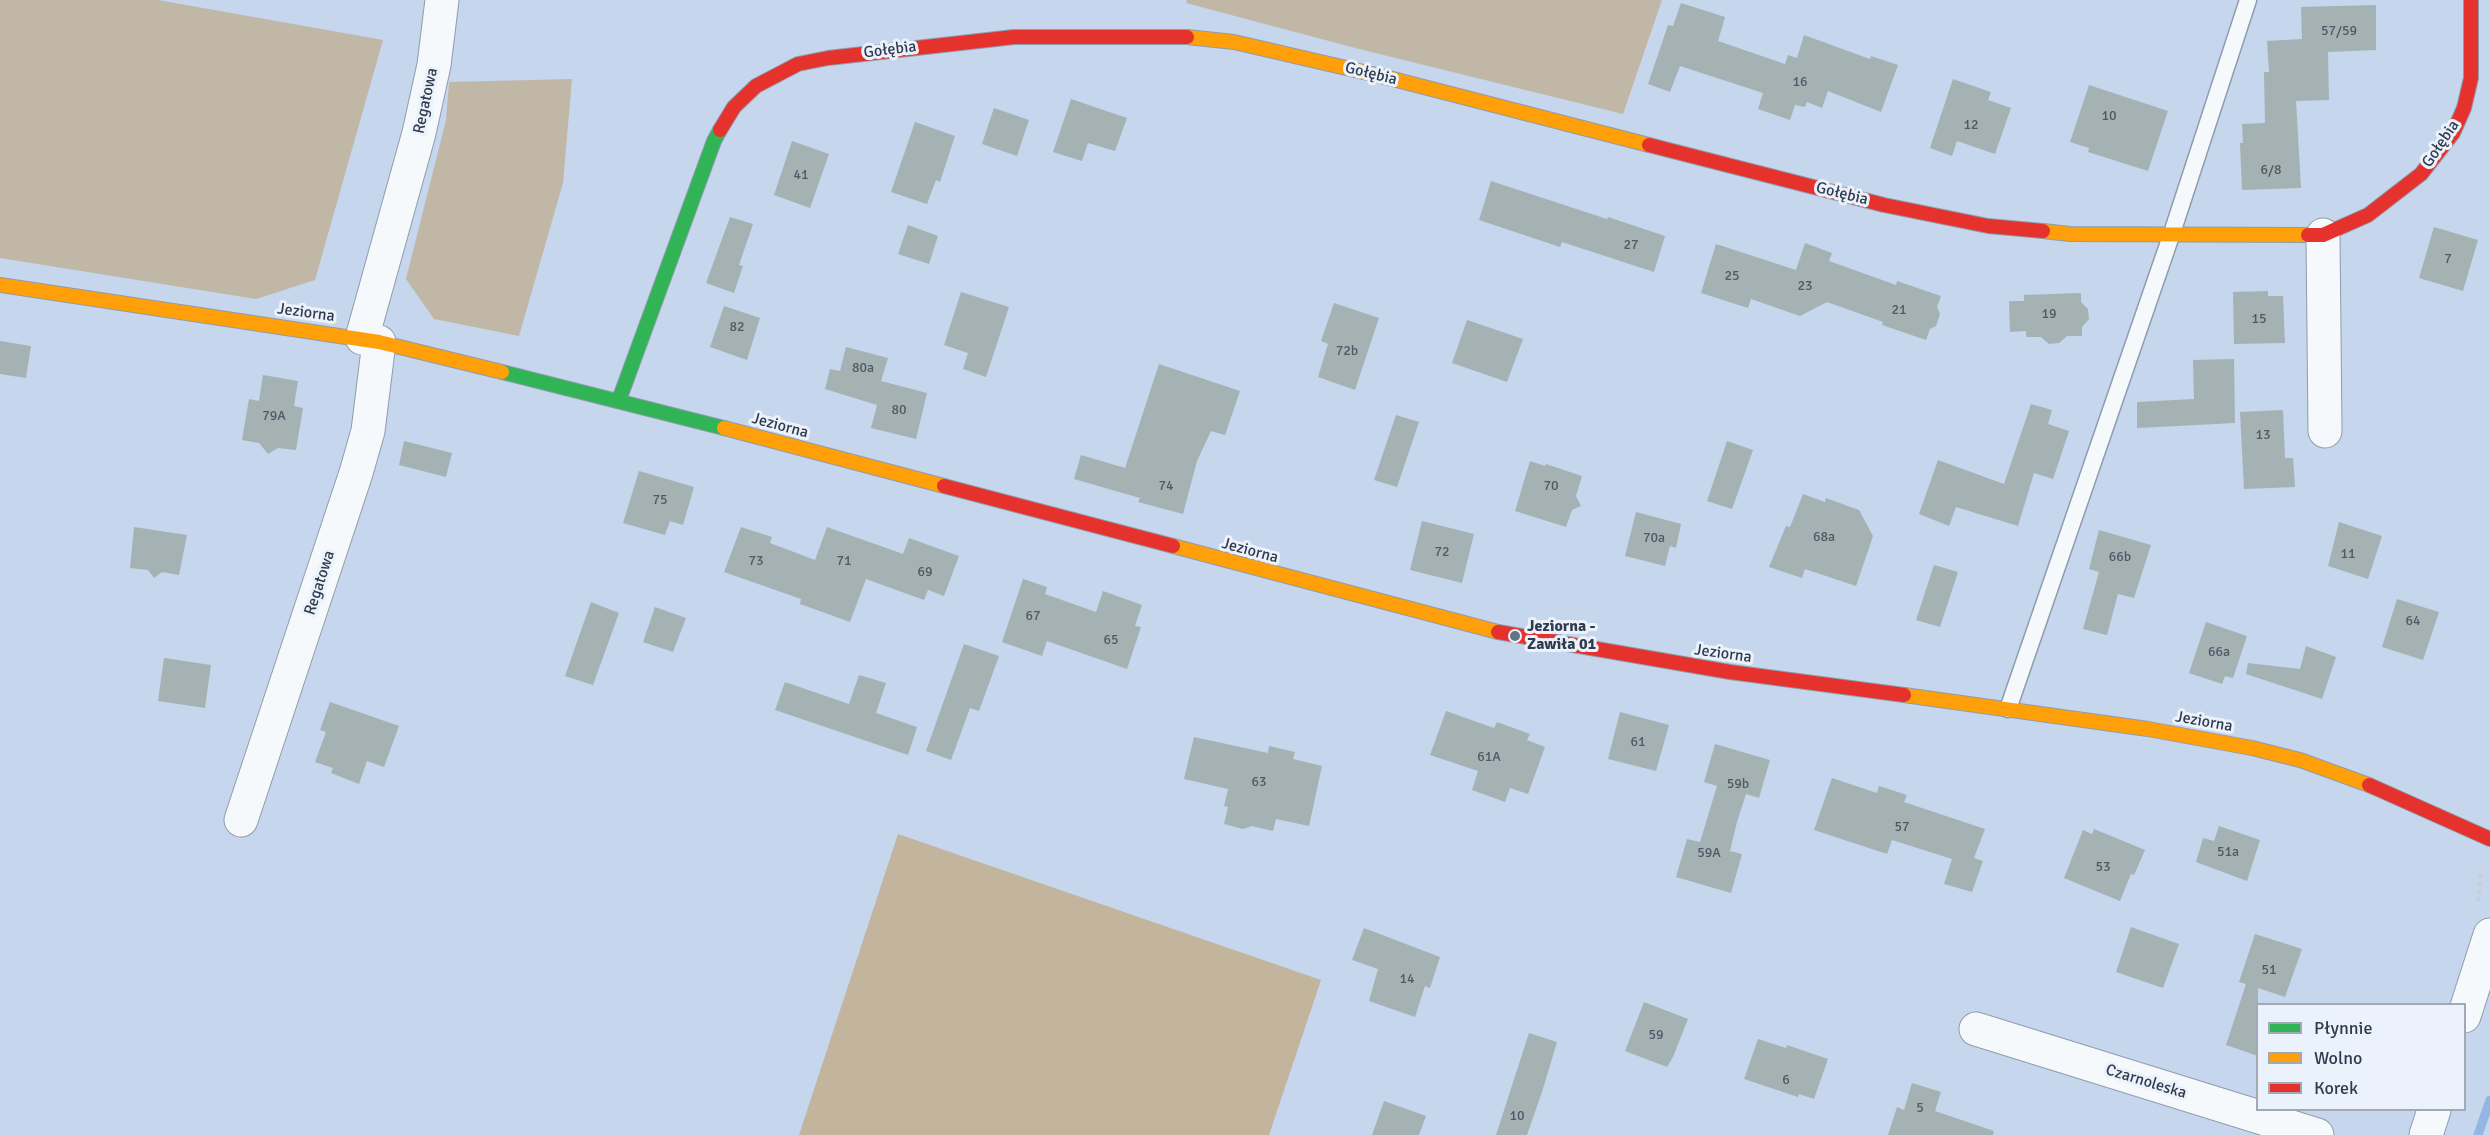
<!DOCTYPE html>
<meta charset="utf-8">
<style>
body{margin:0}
#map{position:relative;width:2490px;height:1135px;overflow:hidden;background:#c5d6ed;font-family:Signika,sans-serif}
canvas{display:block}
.legend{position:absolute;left:2256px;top:1003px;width:210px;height:108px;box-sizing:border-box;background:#ecf2fb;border:2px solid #a1a9b5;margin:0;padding:8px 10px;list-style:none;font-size:18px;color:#303c4d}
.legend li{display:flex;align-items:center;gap:12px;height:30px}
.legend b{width:30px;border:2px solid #a1a9b5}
</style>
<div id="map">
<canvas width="2490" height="1135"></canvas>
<ul class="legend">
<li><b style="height:8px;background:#30b455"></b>Płynnie</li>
<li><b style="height:8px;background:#ff9f0a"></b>Wolno</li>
<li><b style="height:8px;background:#e5322d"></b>Korek</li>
</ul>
</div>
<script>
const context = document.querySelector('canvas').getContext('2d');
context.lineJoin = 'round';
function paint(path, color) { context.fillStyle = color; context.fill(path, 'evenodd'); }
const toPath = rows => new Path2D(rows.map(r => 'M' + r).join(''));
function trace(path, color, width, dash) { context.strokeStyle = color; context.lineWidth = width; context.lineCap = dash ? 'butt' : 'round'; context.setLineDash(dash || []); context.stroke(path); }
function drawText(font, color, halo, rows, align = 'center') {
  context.font = font + ' Signika,sans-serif'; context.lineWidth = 6; context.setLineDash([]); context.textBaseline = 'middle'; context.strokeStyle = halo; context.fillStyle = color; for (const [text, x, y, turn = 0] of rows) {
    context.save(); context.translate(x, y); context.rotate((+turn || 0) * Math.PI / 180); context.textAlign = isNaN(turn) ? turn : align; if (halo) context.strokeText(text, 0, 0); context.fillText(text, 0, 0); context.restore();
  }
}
const green = toPath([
 [0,0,158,0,383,40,315,280,256,299,0,258],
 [1187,0,1662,0,1623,114,1359,49,1186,3],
 [572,79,563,183,519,336,434,319,406,279,446,120,449,82]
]);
const forest = toPath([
 [898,834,1321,980,1269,1135,799,1135]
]);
const stream = toPath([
 [2478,1135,2490,1100]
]);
const building = toPath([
 [1681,3,1725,17,1718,41,1785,64,1788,55,1797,58,1804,35,1870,59,1871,56,1898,65,1881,112,1828,91,1822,108,1807,102,1805,107,1795,105,1790,120,1758,109,1763,93,1680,66,1670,92,1648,84,1668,25,1673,26],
 [2376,5,2376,50,2328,52,2329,100,2296,101,2301,188,2242,190,2240,143,2243,143,2242,124,2265,123,2264,72,2269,72,2267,41,2302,39,2301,7],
 [1953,79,1991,92,1988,100,2011,108,1995,154,1957,141,1952,156,1930,148],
 [2089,85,2168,111,2148,171,2088,152,2089,148,2070,142],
 [1071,99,1127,118,1115,151,1088,143,1082,161,1053,152],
 [994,108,1029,120,1017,156,982,144],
 [915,122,955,136,940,182,936,180,927,204,891,192],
 [792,141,829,154,810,208,774,195],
 [1491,181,1607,219,1608,217,1665,236,1654,272,1562,242,1560,247,1479,220],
 [730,217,753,224,739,265,743,266,734,293,706,283],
 [908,225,938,236,929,264,898,254],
 [2434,227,2478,240,2463,291,2419,278],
 [1805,243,1832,253,1829,261,1896,285,1897,281,1941,296,1937,307,1940,314,1936,326,1930,329,1926,340,1882,325,1883,322,1827,302,1800,316,1751,299,1748,308,1701,293,1716,244,1796,270],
 [2268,291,2268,296,2283,296,2285,343,2234,344,2233,292],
 [961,292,1009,307,986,377,963,369,968,353,944,345],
 [2081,293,2081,302,2088,309,2089,319,2082,327,2082,336,2067,336,2059,343,2049,344,2041,337,2026,337,2026,331,2010,332,2009,301,2024,301,2024,295],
 [1334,303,1379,318,1355,390,1318,377,1328,344,1321,341],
 [724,306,760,318,747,360,710,347],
 [1467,320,1523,339,1507,382,1452,363],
 [0,341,31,346,26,378,0,374],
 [846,347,888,358,881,381,927,393,916,439,871,428,877,405,825,389,830,369,840,371],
 [2234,359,2235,423,2137,428,2137,402,2194,399,2193,360],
 [1159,364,1240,391,1225,435,1211,431,1197,461,1183,514,1138,502,1140,498,1074,479,1081,455,1125,468],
 [263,375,298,381,294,406,303,408,296,450,278,448,268,454,259,443,242,440,249,399,259,401],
 [2031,404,2052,410,2048,424,2069,431,2053,479,2034,473,2018,526,1956,507,1949,526,1919,514,1938,460,2004,484],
 [2283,410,2285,458,2293,458,2295,487,2244,489,2240,412],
 [1396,415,1419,422,1397,487,1374,480],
 [404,441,452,453,446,477,399,465],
 [1727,441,1753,450,1732,509,1707,501],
 [1530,461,1545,466,1546,464,1582,476,1576,496,1581,506,1572,510,1566,527,1515,511],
 [639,471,694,487,683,525,670,521,665,535,623,523],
 [1803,494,1825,502,1826,498,1859,510,1873,536,1856,586,1805,569,1802,578,1769,567,1786,526,1790,527],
 [1636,512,1681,524,1676,548,1670,546,1665,566,1625,556],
 [1422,521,1474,534,1462,583,1410,570],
 [2339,522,2382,536,2368,579,2328,566],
 [134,527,187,535,179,575,162,572,154,578,148,570,130,568],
 [741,527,772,537,770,543,815,560,827,527,903,554,909,538,959,556,944,596,928,590,924,600,866,579,850,622,800,604,801,599,724,572],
 [2099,530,2151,545,2134,598,2118,594,2107,635,2083,629,2099,572,2089,569],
 [1934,565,1958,572,1940,627,1916,620],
 [1023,579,1047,587,1045,594,1096,612,1103,591,1142,605,1135,626,1141,627,1127,669,1047,641,1042,656,1002,642],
 [2397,599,2439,612,2423,660,2382,647],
 [591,602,619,613,593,685,565,676],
 [655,607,686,618,673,652,643,642],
 [2206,622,2247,636,2233,678,2225,676,2222,684,2189,673],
 [964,644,999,656,979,711,970,708,951,760,926,751],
 [2306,646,2336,657,2322,699,2246,674,2248,663,2300,669],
 [164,658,211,665,205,708,158,701],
 [859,675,886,683,876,713,917,727,908,755,775,710,785,682,849,704],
 [330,702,399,726,384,767,367,761,359,784,331,773,333,768,315,762,326,732,320,730],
 [1446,711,1494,728,1497,722,1530,734,1527,740,1545,747,1528,794,1510,788,1505,802,1472,790,1478,771,1430,755],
 [1620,712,1669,725,1656,771,1608,759],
 [1194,737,1268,753,1269,746,1295,752,1293,759,1322,766,1309,826,1276,819,1273,831,1252,826,1243,829,1224,824,1228,807,1224,806,1228,789,1184,779],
 [1715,744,1770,760,1759,798,1746,794,1737,822,1730,851,1742,854,1731,893,1676,877,1687,839,1700,842,1717,786,1704,782],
 [1832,778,1877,793,1879,786,1907,795,1904,802,1985,829,1974,858,1983,861,1972,892,1944,884,1952,859,1892,840,1887,854,1814,830],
 [2219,826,2260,840,2247,881,2196,862,2203,838,2214,841],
 [2094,829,2145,850,2134,875,2131,874,2120,901,2064,878,2083,830,2092,834],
 [2131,927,2179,944,2163,988,2116,972],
 [1364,928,1440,957,1430,988,1425,986,1415,1017,1369,1001,1378,969,1352,960],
 [2255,934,2302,949,2285,997,2258,988,2258,1056,2226,1045,2246,984,2239,982],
 [1644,1002,1688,1019,1673,1057,1667,1067,1625,1051],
 [1529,1033,1557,1042,1542,1092,1527,1135,1496,1135],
 [1758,1039,1786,1048,1787,1045,1828,1059,1814,1099,1799,1094,1798,1097,1744,1079],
 [1912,1083,1941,1092,1935,1111,1994,1131,1993,1135,1888,1135,1897,1107,1904,1110],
 [1384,1101,1426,1116,1419,1135,1372,1135]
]);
const path = toPath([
 [2478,901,2481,870]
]);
const lane = toPath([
 [2008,709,2172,233,2248,0]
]);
const street = toPath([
 [2323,235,2325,431],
 [362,338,419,133,434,65,442,0],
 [241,820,356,473,368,431,379,342],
 [2464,1016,2490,935],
 [1976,1029,2317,1135],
 [2426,1135,2434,1110]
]);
const fast = toPath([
 [502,372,724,428],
 [619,400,714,141,720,130]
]);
const slow = toPath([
 [1187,37,1234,42,1385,77,1649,145],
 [2043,231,2070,234,2308,235],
 [0,285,379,342,502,372],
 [724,428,944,486],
 [1173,546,1498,632],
 [1904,695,2148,729,2252,748,2300,760,2369,785]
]);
const jam = toPath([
 [720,130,734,107,756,86,798,64,828,58,1014,37,1187,37],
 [1649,145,1884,205,1988,226,2043,231],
 [2308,235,2323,235,2368,215,2421,174,2453,133,2464,108,2471,78,2471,0],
 [944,486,1173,546],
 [1498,632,1730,672,1904,695],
 [2369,785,2490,839]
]);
const markers = [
 [1515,636,6,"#647285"]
];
const numberNames = [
 ["57/59",2339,31],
 ["16",1800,82],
 ["10",2109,116],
 ["12",1971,125],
 ["6/8",2271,170],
 ["41",801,175],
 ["27",1631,245],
 ["7",2448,259],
 ["25",1732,276],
 ["23",1805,286],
 ["21",1899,310],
 ["19",2049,314],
 ["15",2259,319],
 ["82",737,327],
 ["72b",1347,351],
 ["80a",863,368],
 ["80",899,410],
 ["79A",274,416],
 ["13",2263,435],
 ["74",1166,486],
 ["70",1551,486],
 ["75",660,500],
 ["68a",1824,537],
 ["70a",1654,538],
 ["72",1442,552],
 ["11",2348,554],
 ["66b",2120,557],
 ["73",756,561],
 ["71",844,561],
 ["69",925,572],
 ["67",1033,616],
 ["64",2413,621],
 ["65",1111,640],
 ["66a",2219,652],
 ["61",1638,742],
 ["61A",1489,757],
 ["63",1259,782],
 ["59b",1738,784],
 ["57",1902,827],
 ["51a",2228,852],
 ["59A",1709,853],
 ["53",2103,867],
 ["51",2269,970],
 ["14",1407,979],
 ["59",1656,1035],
 ["6",1786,1080],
 ["5",1920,1108],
 ["10",1517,1116]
];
const streetNames = [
 ["Gołębia",890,50,-7],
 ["Gołębia",1371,74,14],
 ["Regatowa",426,101,-78],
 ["Gołębia",2441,144,-56],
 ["Gołębia",1842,194,14],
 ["Jeziorna",306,313,8],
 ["Jeziorna",780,426,15],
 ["Jeziorna",1250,551,15],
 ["Regatowa",320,583,-72],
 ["Jeziorna",1723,654,8],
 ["Jeziorna",2204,722,10],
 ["Czarnoleska",2146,1082,17]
];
const poiNames = [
 ["Jeziorna -",1527,627],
 ["Zawiła 01",1527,645]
];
paint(green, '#c1b7a7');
paint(forest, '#c2b49d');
trace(stream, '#95b6e3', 9);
paint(building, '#a5b2b4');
trace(lane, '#8f9cad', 19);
trace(street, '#8f9cad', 35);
trace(fast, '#8f9cad', 16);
trace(slow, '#8f9cad', 16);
trace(jam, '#8f9cad', 16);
trace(path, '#cacfd6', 4, [4.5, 3]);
trace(lane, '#f6f9fc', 16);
trace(street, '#f6f9fc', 33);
trace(fast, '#30b455', 14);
trace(slow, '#ff9f0a', 14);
trace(jam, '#e5322d', 14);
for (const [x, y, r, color] of markers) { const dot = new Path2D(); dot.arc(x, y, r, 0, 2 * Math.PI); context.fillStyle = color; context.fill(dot); trace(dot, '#ecf2fb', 2); }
drawText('14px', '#4d5a67', null, numberNames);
drawText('16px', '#303c4d', '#ecf2fb', streetNames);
drawText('bold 16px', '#303c4d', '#ecf2fb', poiNames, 'left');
</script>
